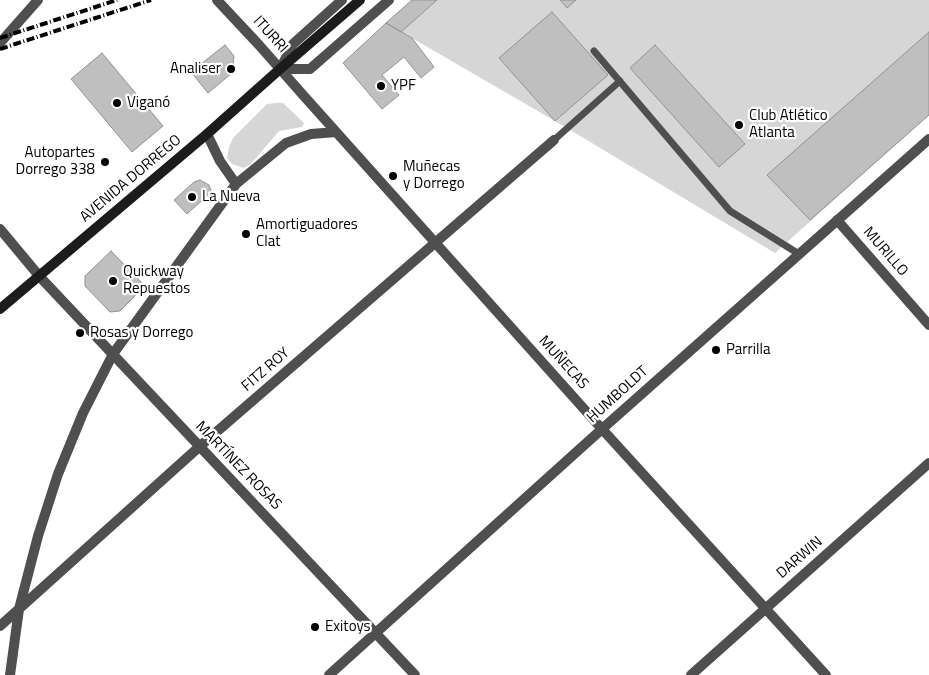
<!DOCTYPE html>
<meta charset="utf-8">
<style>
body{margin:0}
canvas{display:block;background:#fff}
</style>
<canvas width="929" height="675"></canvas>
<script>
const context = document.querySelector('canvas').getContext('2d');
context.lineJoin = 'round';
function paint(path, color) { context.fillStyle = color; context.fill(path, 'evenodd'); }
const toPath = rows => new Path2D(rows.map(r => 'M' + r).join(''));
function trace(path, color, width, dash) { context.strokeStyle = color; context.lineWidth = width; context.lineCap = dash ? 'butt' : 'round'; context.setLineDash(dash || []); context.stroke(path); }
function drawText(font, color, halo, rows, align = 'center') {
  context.font = font + ' "Titillium Web",sans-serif'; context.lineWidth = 4.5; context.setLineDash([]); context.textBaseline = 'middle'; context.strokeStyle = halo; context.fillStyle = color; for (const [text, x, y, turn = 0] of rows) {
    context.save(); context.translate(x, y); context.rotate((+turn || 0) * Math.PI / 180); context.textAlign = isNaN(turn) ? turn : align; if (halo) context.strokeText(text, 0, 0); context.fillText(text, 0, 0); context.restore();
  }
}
const green = toPath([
 [412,0,929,0,929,115,775,253,567,128,386,23],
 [276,103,283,103,304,123,302,127,279,131,250,165,243,168,232,164,227,158,229,147,233,138,267,104]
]);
const building = toPath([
 [412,0,437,0,401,32,386,23,412,0],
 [560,0,576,0,567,8,560,0],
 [552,12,608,75,555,121,499,58,552,12],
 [386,23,412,38,434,67,421,78,404,57,382,75,399,95,382,109,343,63,386,23],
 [929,32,929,115,810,220,767,175,929,32],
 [225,45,234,56,232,73,208,93,191,72,225,45],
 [655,45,745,144,719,167,630,68,655,45],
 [102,53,163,126,132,152,71,79,102,53],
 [200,180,209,185,211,190,210,193,187,214,174,200,194,182,200,180],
 [111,251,145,286,120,311,110,312,85,286,85,276,111,251]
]);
const lane = toPath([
 [594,51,730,211,799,254],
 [554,140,620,81]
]);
const street = toPath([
 [217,0,259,45,303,95,602,429,826,675],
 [0,43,38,0],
 [280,69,310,69,389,0],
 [280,69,293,44,342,0],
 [207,134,220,161,236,184],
 [837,220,929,325],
 [0,229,40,277,415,675],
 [0,626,199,447,554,140],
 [10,675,19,609,38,536,58,474,83,413,113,354,236,184,286,143,311,134,336,132],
 [329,675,602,429,929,139],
 [691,675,929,463]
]);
const secondary = toPath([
 [0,309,207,134,280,69,360,0]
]);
const rail = toPath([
 [0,38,117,0],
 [0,49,151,0]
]);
const markers = [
 [231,69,5,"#000"],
 [381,86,5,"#000"],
 [117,103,5,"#000"],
 [739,125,5,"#000"],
 [105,162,5,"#000"],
 [393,176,5,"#000"],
 [192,197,5,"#000"],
 [246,234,5,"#000"],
 [113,281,5,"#000"],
 [80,333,5,"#000"],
 [716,350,5,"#000"],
 [315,627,5,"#000"]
];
const streetNames = [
 ["ITURRI",270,35,48],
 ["AVENIDA DORREGO",131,179,-40],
 ["MURILLO",885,252,49],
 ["MUÑECAS",563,363,48],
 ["FITZ ROY",266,370,-41],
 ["HUMBOLDT",618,395,-42],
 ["MARTÍNEZ ROSAS",238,466,46],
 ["DARWIN",800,558,-41]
];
const poiNames = [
 ["Analiser",221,69,"right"],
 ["YPF",391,86],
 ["Viganó",127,103],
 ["Club Atlético",749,116],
 ["Atlanta",749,133],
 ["Autopartes",95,153,"right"],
 ["Dorrego 338",95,170,"right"],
 ["Muñecas",403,167],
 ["y Dorrego",403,184],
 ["La Nueva",202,197],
 ["Amortiguadores",256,225],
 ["Clat",256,242],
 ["Quickway",123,272],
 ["Repuestos",123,289],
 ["Rosas y Dorrego",90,333],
 ["Parrilla",726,350],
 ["Exitoys",325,627]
];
paint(green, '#d6d6d6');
paint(building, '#bfbfbf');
trace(building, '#939393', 1);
trace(lane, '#4f4f4f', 7);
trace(street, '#4f4f4f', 10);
trace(secondary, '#1c1c1c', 10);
trace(rail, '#000', 4, [8, 2.5, 1, 2.5]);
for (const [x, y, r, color] of markers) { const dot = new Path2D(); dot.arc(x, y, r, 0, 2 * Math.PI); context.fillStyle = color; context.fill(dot); trace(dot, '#fff', 2); }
drawText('15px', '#000', '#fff', streetNames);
drawText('15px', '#000', '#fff', poiNames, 'left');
</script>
